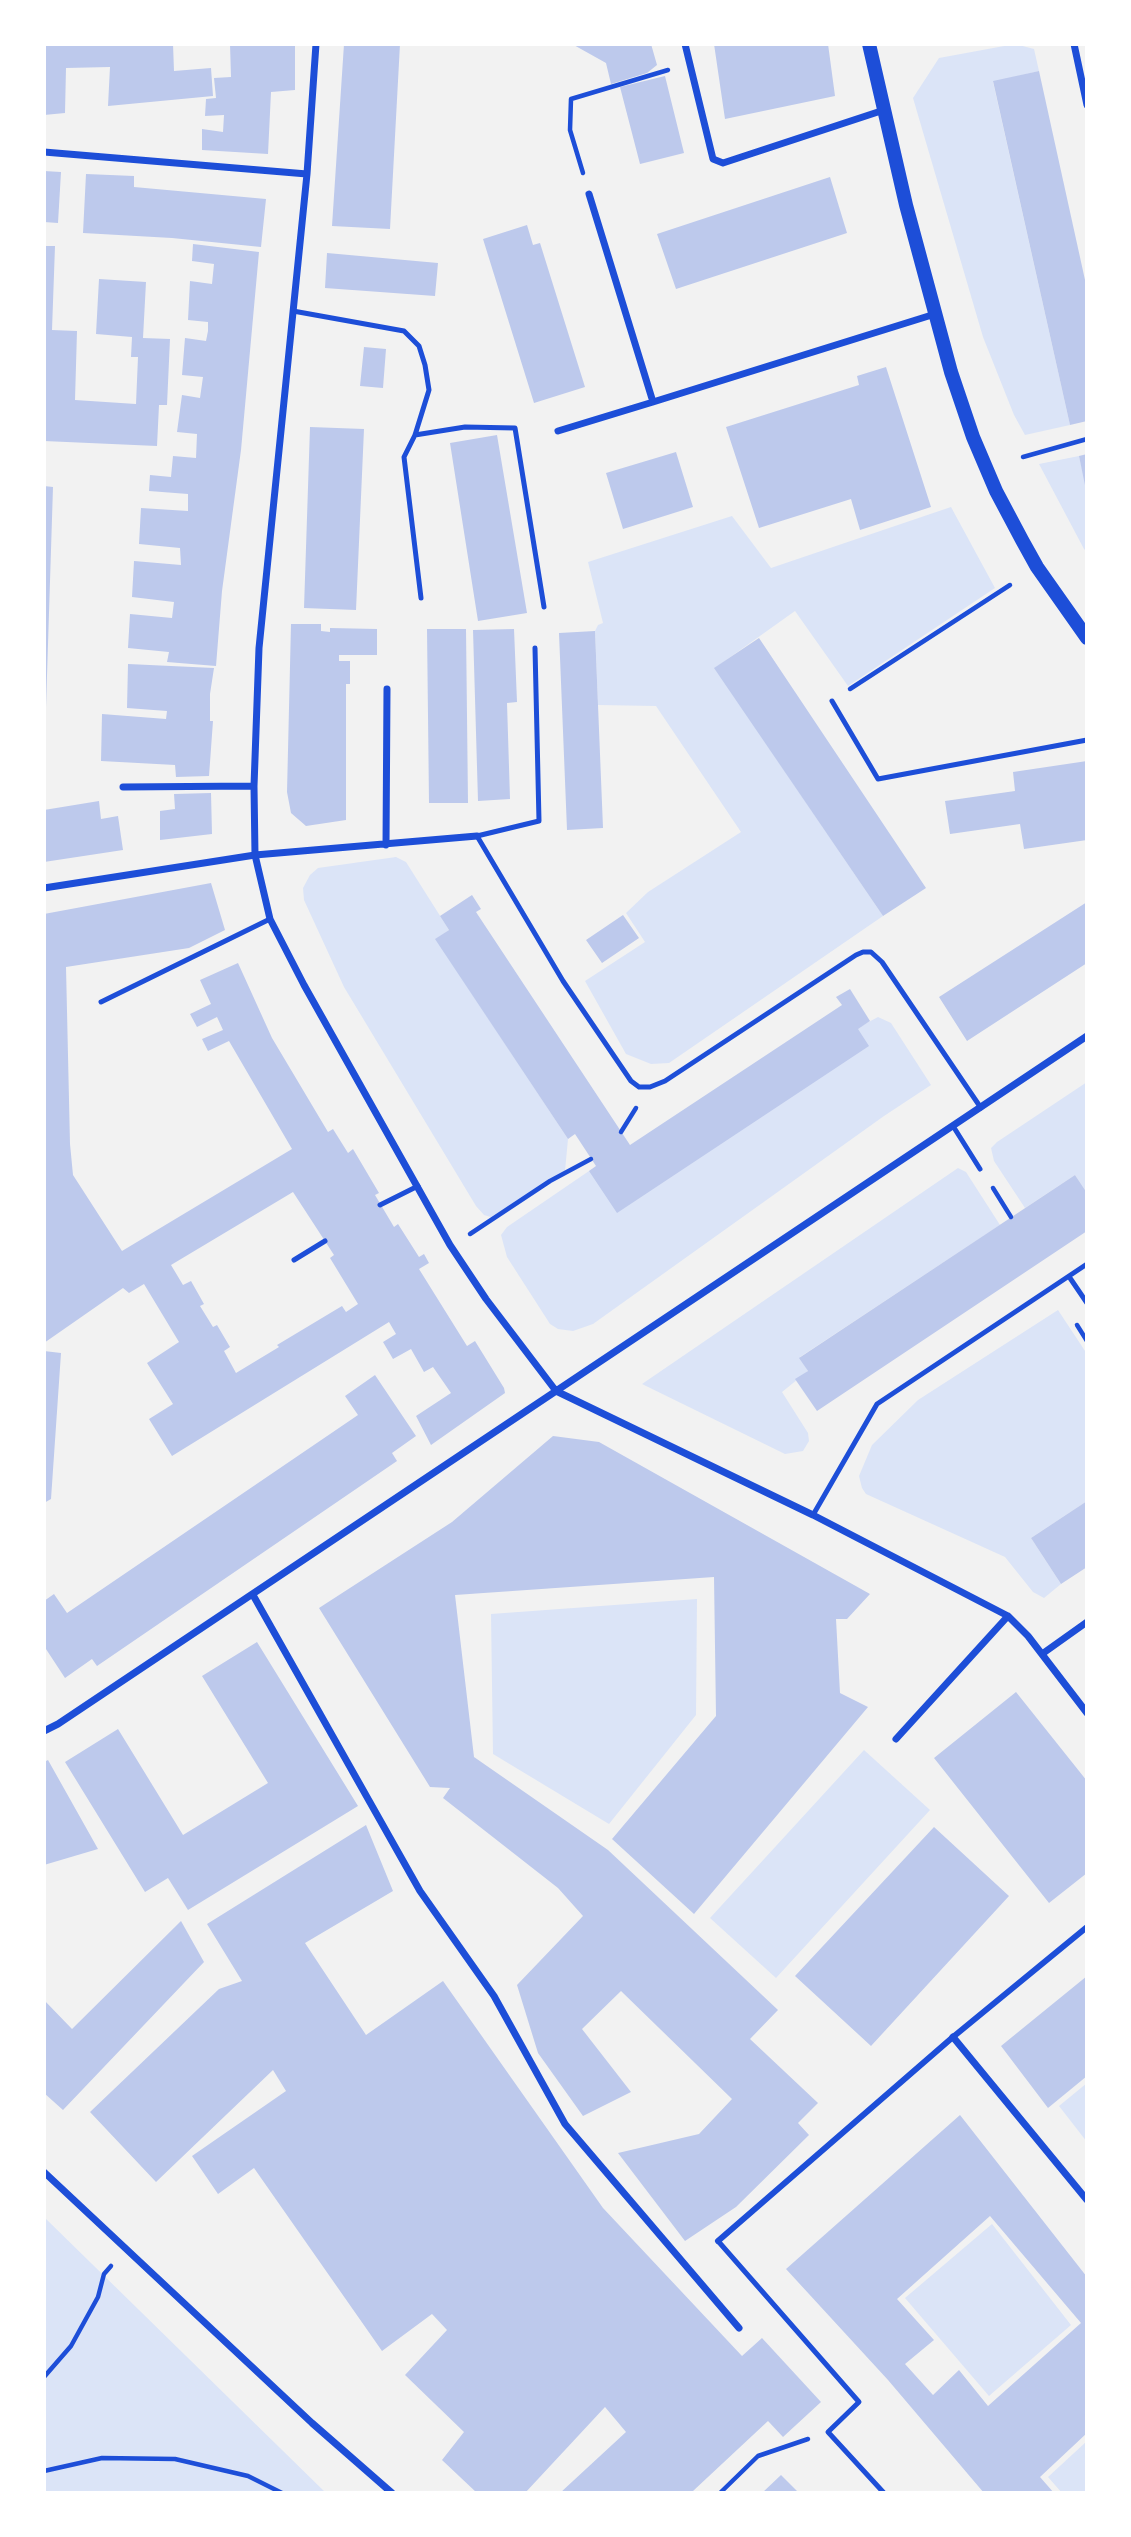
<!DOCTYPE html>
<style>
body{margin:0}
#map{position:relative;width:1131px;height:2537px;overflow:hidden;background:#f2f2f2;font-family:"Public Sans",sans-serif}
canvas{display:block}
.frame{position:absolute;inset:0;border:46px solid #fff;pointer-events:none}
</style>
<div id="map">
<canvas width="1131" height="2537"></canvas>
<div class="frame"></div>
</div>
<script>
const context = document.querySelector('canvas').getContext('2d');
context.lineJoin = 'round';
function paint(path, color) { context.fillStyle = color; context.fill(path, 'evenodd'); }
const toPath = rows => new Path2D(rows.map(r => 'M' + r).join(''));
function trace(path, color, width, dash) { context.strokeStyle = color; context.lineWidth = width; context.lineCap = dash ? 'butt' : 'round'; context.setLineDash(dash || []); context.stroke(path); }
const green = toPath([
 [1015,44,1034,49,1039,71,993,82,1070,425,1025,435,1014,415,983,337,913,98,939,58],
 [1079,456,1087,488,1087,552,1084,549,1039,464],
 [951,507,995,588,848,686,795,611,715,668,883,916,669,1063,651,1064,626,1054,585,981,645,942,626,913,648,892,741,832,656,706,598,705,595,631,598,625,603,623,588,562,732,516,771,568],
 [396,857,406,862,449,930,436,939,568,1139,565,1171,491,1217,484,1215,476,1206,344,987,304,900,303,888,310,875,318,868],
 [878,1017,891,1023,931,1085,884,1116,593,1324,573,1331,558,1329,550,1324,507,1257,501,1235,507,1227,589,1171],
 [1087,1082,1087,1193,1075,1175,1025,1208,994,1161,991,1148,997,1142],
 [958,1168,966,1172,1000,1225,800,1357,808,1371,782,1392,808,1433,809,1441,803,1451,785,1454,642,1384],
 [1058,1310,1087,1354,1087,1501,1031,1538,1061,1584,1044,1598,1033,1592,1005,1557,866,1494,862,1488,859,1476,872,1445,918,1400],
 [697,1599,696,1715,609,1824,493,1754,491,1614],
 [864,1750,930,1810,776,1978,710,1918],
 [1087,2083,1087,2142,1059,2106],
 [44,2217,326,2493,44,2493],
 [992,2224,1071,2325,989,2396,905,2298],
 [1087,2441,1087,2493,1062,2493,1048,2477]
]);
const building = toPath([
 [44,44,173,44,174,71,211,68,213,96,108,106,110,67,66,68,65,113,44,115],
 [230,44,295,44,295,90,271,92,268,154,202,150,202,129,223,132,224,115,205,116,206,99,216,98,214,78,231,77],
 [344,44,400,44,390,229,332,226],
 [572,44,651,44,657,65,647,73,611,84,606,63],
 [714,44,828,44,835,96,725,119],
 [1039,71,1087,289,1087,421,1070,425,993,81],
 [665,76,684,153,640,164,620,87],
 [44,171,61,172,58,223,44,222],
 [86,174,134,176,134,187,266,199,261,247,172,238,83,233],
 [830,177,847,233,676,289,657,234],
 [527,225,533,245,540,243,585,387,534,403,483,239],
 [193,244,259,252,241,450,222,591,216,666,167,662,169,652,128,648,130,614,172,618,174,602,132,597,134,561,181,565,180,548,139,544,141,508,188,511,188,494,149,491,150,475,171,477,173,456,196,458,197,434,177,432,182,395,200,398,203,377,182,375,185,338,206,341,208,331,208,322,188,320,190,281,212,284,214,264,192,261],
 [44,246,55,246,52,330,77,331,75,400,136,404,138,357,131,357,132,337,96,334,99,279,146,282,143,338,170,339,167,405,159,405,157,446,44,441],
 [327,253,438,263,435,296,325,288],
 [364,347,386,349,383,388,360,386],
 [886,367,931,507,860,530,851,499,759,528,726,427,859,385,857,376],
 [310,427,364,429,356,610,304,608],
 [497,435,527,613,478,621,450,443],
 [676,452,693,507,623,529,606,473],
 [1087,454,1087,489,1086,490,1079,456],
 [44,486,53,487,46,707,44,707],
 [291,624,321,624,321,631,330,632,330,628,377,629,377,655,339,655,339,661,350,661,350,684,346,684,346,820,306,826,291,813,287,792],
 [427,629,466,629,468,803,429,803],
 [514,629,517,702,507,703,510,799,478,801,473,630],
 [595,631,603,828,567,830,559,633],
 [759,638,926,888,883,916,714,668],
 [128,664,214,668,210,694,210,721,213,721,209,776,176,777,175,765,101,761,102,714,166,719,167,711,127,708],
 [1087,761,1087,840,1024,849,1020,824,950,834,945,801,1015,791,1013,772],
 [211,793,212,834,160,840,160,811,175,809,174,794],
 [99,801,101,819,118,816,123,850,44,862,44,810],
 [211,883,225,930,189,948,66,967,70,1144,73,1175,122,1251,292,1149,229,1041,208,1051,202,1039,223,1030,217,1017,197,1027,190,1014,211,1004,200,980,238,963,272,1038,328,1132,333,1129,348,1153,353,1149,379,1193,375,1195,394,1227,398,1224,419,1257,424,1254,429,1263,419,1269,467,1346,475,1341,504,1388,505,1393,431,1445,416,1416,451,1393,433,1367,424,1372,411,1349,393,1359,383,1342,396,1334,389,1322,172,1456,149,1419,173,1404,147,1363,179,1342,144,1284,129,1293,123,1288,44,1343,44,914],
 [293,1192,334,1255,330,1258,358,1304,346,1312,342,1306,277,1345,279,1347,236,1373,224,1351,230,1347,217,1325,213,1327,200,1306,204,1304,191,1281,183,1285,171,1265],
 [472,895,481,909,476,912,630,1145,842,1005,836,997,850,989,870,1021,858,1029,869,1046,617,1213,589,1171,596,1166,575,1134,568,1139,435,939,449,930,440,916],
 [1087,902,1087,963,967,1041,939,997],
 [623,915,639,938,602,963,586,940],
 [1075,1175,1087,1193,1087,1231,817,1411,795,1379,808,1371,799,1358],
 [44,1351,61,1353,51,1499,44,1503],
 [375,1375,416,1436,392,1453,397,1461,97,1666,92,1659,65,1678,44,1646,44,1601,54,1594,67,1613,358,1415,345,1396],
 [553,1436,599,1442,870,1594,847,1619,836,1619,840,1693,868,1707,694,1914,612,1839,716,1716,714,1577,455,1595,474,1757,608,1850,778,2010,750,2039,818,2103,798,2123,809,2135,736,2207,685,2241,618,2153,699,2134,732,2099,621,1991,582,2029,631,2092,583,2116,538,2053,517,1985,583,1916,558,1888,443,1798,450,1788,430,1787,319,1608,452,1522],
 [1087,1501,1087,1567,1061,1584,1031,1538],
 [257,1642,358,1806,188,1910,168,1878,145,1892,65,1762,118,1729,183,1835,268,1783,202,1676],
 [1016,1692,1087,1781,1087,1873,1049,1903,934,1758],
 [48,1760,98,1849,44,1865,44,1762],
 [366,1825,393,1891,305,1943,366,2035,443,1981,603,2208,742,2356,762,2338,821,2402,783,2437,768,2421,693,2491,695,2493,560,2493,626,2432,605,2407,525,2493,477,2493,442,2460,464,2432,405,2375,447,2330,432,2314,382,2351,254,2168,218,2194,192,2156,286,2091,273,2070,156,2182,90,2112,219,1989,242,1981,207,1924],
 [934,1827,1009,1896,871,2046,795,1976],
 [181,1921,204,1962,63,2110,44,2093,44,2000,72,2029],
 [1087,1976,1087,2076,1048,2108,1001,2046],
 [960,2115,1087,2277,1087,2433,1040,2477,1054,2493,984,2493,888,2380,786,2269],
 [990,2216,1081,2323,988,2406,959,2370,933,2395,905,2364,934,2340,897,2299],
 [781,2475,799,2493,762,2493]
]);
const path = toPath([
 [583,173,570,130,571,99,668,70],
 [1023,457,1087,439],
 [850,689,1010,585],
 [621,1132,636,1108],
 [993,1188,1011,1217],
 [470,1234,550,1181,591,1159],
 [1077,1325,1087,1341],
 [44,2377,71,2346,98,2297,104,2274,111,2266],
 [44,2471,102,2458,175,2459,248,2476,282,2493],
 [720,2493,758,2456,808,2439]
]);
const service = toPath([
 [293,311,404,331,419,346,425,365,429,390,415,435,404,457,421,598],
 [415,435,465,427,515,428,544,607],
 [535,648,539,821,477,836,563,981,631,1081,639,1087,650,1087,665,1081,856,955,863,952,871,952,882,962,981,1108],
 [832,701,878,779,1087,740],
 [101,1002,270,919],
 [953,1126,980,1169],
 [380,1205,418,1186],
 [294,1260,325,1241],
 [1070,1278,1087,1303],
 [813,1515,877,1404,1087,1264],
 [718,2241,859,2402,828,2432,884,2493]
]);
const pedestrian = toPath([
 [718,2241,953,2037,1087,1927]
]);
const minor = toPath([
 [316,44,307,174,259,648,254,786,255,855,270,919,304,985,450,1245,486,1299,556,1391,813,1515,1008,1616,1028,1636,1087,1713],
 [685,44,713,159,723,163,884,110],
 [1074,44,1087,105],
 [44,152,307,174],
 [589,194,653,402,935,314],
 [558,431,653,402],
 [123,787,254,786],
 [386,845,387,689],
 [44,888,255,855,477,836],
 [253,1595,420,1891,494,1996,565,2124,739,2328],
 [1042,1654,1087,1622],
 [44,1731,58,1724,1087,1036],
 [896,1739,1008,1616],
 [953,2037,1087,2200],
 [44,2172,312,2423,392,2493]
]);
const secondary = toPath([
 [869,44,906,205,951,372,973,437,996,491,1022,540,1037,567,1087,638]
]);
paint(green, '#dbe4f7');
paint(building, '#bdc9ec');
trace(path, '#1d4ed8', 4.5);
trace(service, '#1d4ed8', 5);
trace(pedestrian, '#1d4ed8', 6);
trace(minor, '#1d4ed8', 7);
trace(secondary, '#1d4ed8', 14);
</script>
